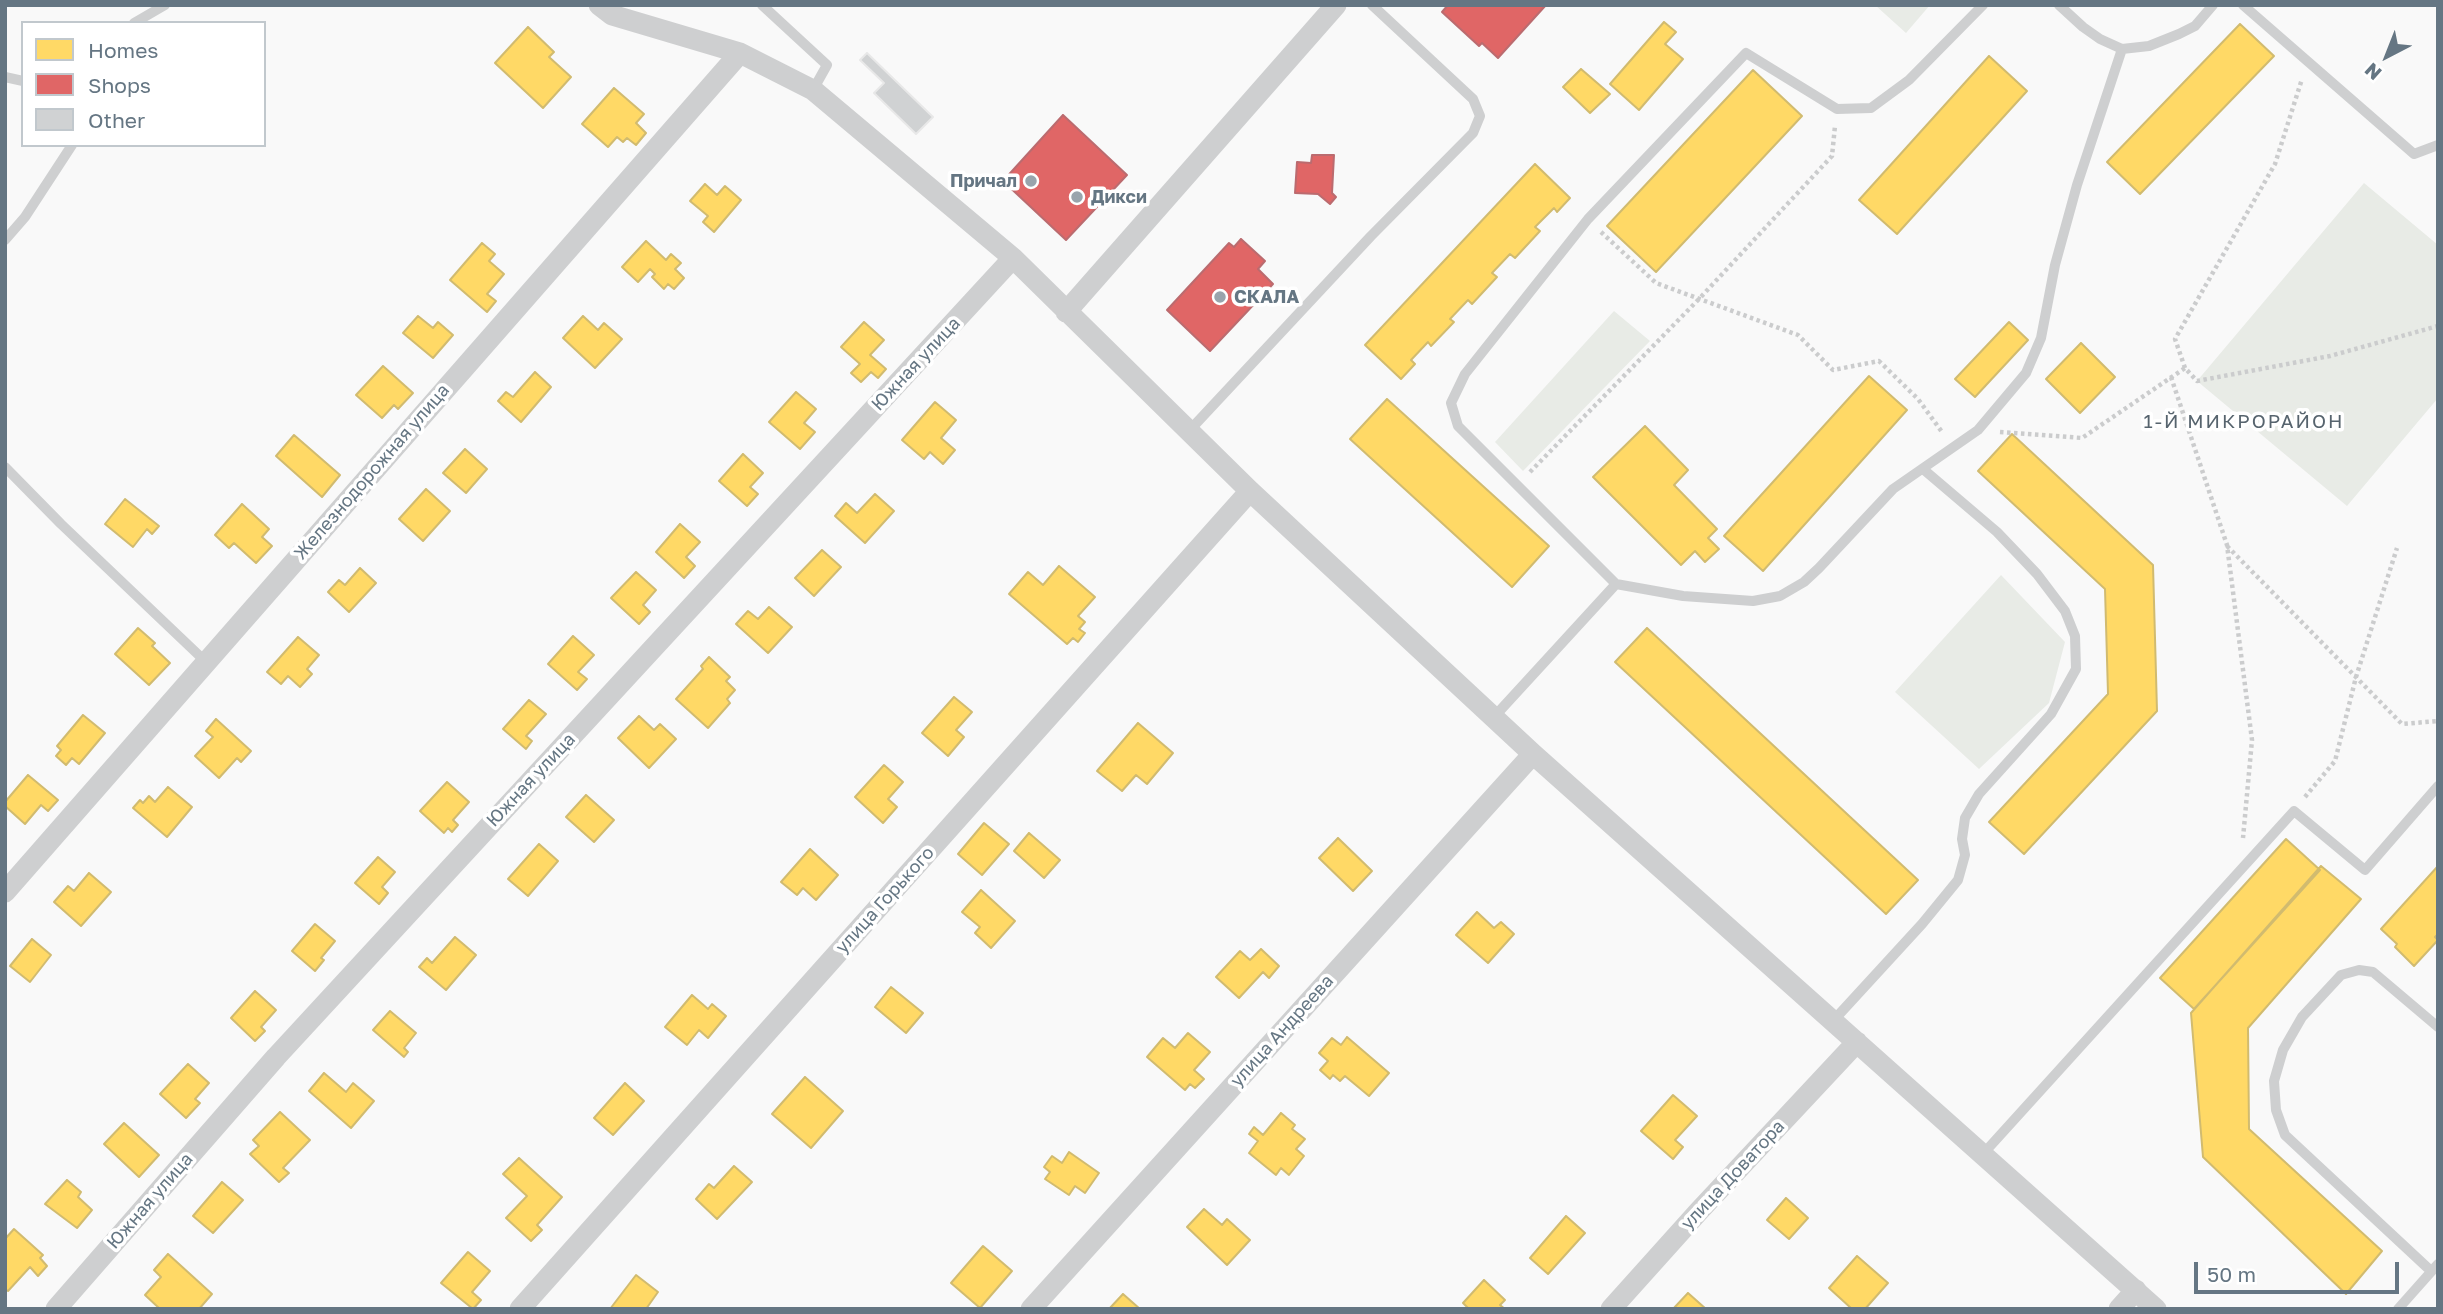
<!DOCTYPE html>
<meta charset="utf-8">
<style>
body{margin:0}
#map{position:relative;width:2443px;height:1314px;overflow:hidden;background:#f9f9f9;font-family:"Golos Text",sans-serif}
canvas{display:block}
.frame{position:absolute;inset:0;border:7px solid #657683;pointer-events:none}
.legend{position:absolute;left:21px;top:21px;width:245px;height:126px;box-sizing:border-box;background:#fff;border:2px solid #c1c8cd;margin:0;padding:9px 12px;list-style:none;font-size:21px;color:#657683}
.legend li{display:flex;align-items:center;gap:14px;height:35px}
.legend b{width:35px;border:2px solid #c1c8cd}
.north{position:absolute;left:2352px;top:21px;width:70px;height:70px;-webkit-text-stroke:5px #fff;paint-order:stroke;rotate:222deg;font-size:19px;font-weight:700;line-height:28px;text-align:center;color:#657683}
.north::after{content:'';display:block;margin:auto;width:24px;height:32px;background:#657683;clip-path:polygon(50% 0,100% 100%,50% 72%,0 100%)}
.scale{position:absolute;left:2194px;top:1262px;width:205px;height:32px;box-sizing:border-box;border:4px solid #657683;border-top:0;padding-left:9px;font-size:21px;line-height:24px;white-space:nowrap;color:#657683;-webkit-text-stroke:5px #fff;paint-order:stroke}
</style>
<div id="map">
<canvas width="2443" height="1314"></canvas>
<div class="frame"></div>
<ul class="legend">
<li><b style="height:19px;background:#ffd966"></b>Homes</li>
<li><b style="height:19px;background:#e06666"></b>Shops</li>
<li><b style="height:19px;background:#d0d2d3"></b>Other</li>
</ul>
<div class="north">N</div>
<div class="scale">50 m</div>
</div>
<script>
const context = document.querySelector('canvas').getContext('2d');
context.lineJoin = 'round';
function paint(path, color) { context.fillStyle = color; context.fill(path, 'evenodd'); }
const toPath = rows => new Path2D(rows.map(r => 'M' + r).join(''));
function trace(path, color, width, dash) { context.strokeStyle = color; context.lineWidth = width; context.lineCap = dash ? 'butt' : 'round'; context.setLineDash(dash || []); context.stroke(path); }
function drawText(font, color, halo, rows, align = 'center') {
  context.font = font + ' "Golos Text",sans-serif'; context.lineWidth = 7; context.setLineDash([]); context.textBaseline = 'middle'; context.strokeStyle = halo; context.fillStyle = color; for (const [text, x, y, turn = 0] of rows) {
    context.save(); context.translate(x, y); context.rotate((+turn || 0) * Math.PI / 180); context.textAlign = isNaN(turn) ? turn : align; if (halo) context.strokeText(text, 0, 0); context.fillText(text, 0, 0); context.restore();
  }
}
const green = toPath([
 [1875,5,1930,5,1906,33],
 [2364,183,2438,245,2438,398,2347,506,2197,381],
 [1614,311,1650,341,1523,471,1495,442],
 [2001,575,2065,642,2049,703,1979,769,1895,692]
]);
const homes = toPath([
 [1664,22,1676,32,1665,44,1683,59,1639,110,1610,84,1664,22],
 [2240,24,2274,56,2140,194,2107,162,2240,24],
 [528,27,554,52,549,57,571,77,543,108,495,63,528,27],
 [1989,56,2027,91,1897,234,1859,200,1989,56],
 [1581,69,1610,94,1590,113,1563,87,1581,69],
 [1753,70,1802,116,1656,272,1607,226,1753,70],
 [614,88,644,114,636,123,646,133,636,145,627,138,623,142,617,137,608,147,582,124,614,88],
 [1535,164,1570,198,1557,212,1554,208,1535,227,1540,231,1515,258,1510,254,1492,273,1497,277,1472,304,1468,300,1450,319,1454,322,1431,346,1428,342,1411,360,1415,364,1401,379,1365,345,1535,164],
 [705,184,717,195,725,186,741,200,714,232,703,222,708,216,690,201,705,184],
 [646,241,666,260,671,254,681,263,675,269,684,278,674,289,668,284,664,289,652,277,655,274,650,269,638,282,622,267,646,241],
 [482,243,495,254,489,261,504,274,487,294,496,301,487,312,450,280,482,243],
 [418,316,433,328,438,322,453,335,433,358,403,333,418,316],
 [583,316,598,330,604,323,622,339,595,368,563,338,583,316],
 [864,322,884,340,870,355,886,369,878,378,871,372,861,382,851,373,860,364,841,347,864,322],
 [2009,322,2028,340,1975,397,1955,379,2009,322],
 [2081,343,2115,377,2080,413,2046,379,2081,343],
 [383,366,413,393,398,409,394,405,382,418,356,395,383,366],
 [535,372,551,387,521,422,498,401,506,392,513,397,535,372],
 [1869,376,1907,410,1763,571,1724,536,1869,376],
 [796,392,816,409,804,423,815,432,800,449,769,422,796,392],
 [1387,399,1549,546,1512,587,1350,439,1387,399],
 [935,402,956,420,941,438,955,450,943,464,930,452,924,459,902,440,935,402],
 [1645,426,1688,470,1674,485,1717,529,1708,538,1719,549,1705,562,1695,551,1681,565,1593,477,1645,426],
 [2012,434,2153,565,2157,711,2024,854,1989,822,2108,694,2105,589,1978,471,2012,434],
 [294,435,340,475,322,497,276,456,294,435],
 [465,449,487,469,466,493,443,473,465,449],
 [743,454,763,473,750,487,758,494,747,506,719,481,743,454],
 [426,489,450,511,423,541,399,519,426,489],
 [875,494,894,511,865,543,835,516,846,503,857,513,875,494],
 [125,499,159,526,152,534,147,529,133,547,105,524,125,499],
 [242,504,269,529,262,537,272,546,256,563,234,543,229,548,215,535,242,504],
 [680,524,700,542,686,557,695,566,684,578,656,552,680,524],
 [822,550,841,567,814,596,795,578,822,550],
 [1059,566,1095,597,1078,616,1085,622,1079,629,1085,633,1078,642,1073,638,1067,644,1009,594,1028,572,1043,585,1059,566],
 [360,568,376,583,349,612,328,592,339,580,345,585,360,568],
 [636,572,656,590,643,605,650,612,639,624,611,598,636,572],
 [769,607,792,627,768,653,736,624,748,611,758,619,769,607],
 [138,628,155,643,152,646,170,663,149,685,115,654,138,628],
 [1647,628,1918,880,1886,914,1615,662,1647,628],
 [573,636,594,655,578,672,587,679,577,690,548,664,573,636],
 [298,637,319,655,307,669,312,674,300,687,288,676,281,684,267,672,298,637],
 [709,657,730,677,726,681,735,690,727,699,730,703,708,728,676,699,703,669,701,666,709,657],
 [954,697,972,712,956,730,964,737,948,756,922,733,954,697],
 [529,700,546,714,526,736,532,741,526,749,503,729,529,700],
 [83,715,105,733,79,764,72,758,66,765,56,756,61,750,57,746,83,715],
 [639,716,654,730,660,724,676,739,649,768,618,738,639,716],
 [216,719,251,751,241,762,237,758,219,778,195,756,213,737,206,731,216,719],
 [1138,723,1173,753,1147,784,1136,775,1122,791,1097,771,1138,723],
 [884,765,903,782,888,799,897,807,883,823,855,797,884,765],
 [28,775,58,800,48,811,41,805,25,824,5,806,5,802,28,775],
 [447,782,469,802,453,820,458,825,452,832,448,828,444,833,420,811,447,782],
 [168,787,192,807,167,837,133,808,140,800,143,803,149,796,155,802,168,787],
 [586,795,614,820,594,842,566,817,586,795],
 [984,823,1009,844,982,875,958,854,984,823],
 [1029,833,1060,860,1044,878,1014,851,1029,833],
 [1338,838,1372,871,1353,891,1319,858,1338,838],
 [2286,839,2320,870,2194,1009,2160,978,2286,839],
 [539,844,558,861,528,896,508,879,539,844],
 [810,849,838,875,816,900,803,888,797,895,781,882,810,849],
 [378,857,395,872,382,887,388,893,379,904,355,883,378,857],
 [2321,866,2361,899,2248,1028,2249,1129,2382,1251,2346,1294,2203,1157,2191,1013,2321,866],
 [2438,866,2438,934,2435,937,2438,940,2414,966,2395,947,2397,944,2381,929,2438,866],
 [89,873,111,892,81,926,54,902,68,886,74,891,89,873],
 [981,890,1015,921,991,948,975,933,980,927,962,912,981,890],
 [1477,912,1494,928,1501,922,1514,934,1488,963,1456,935,1477,912],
 [315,924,335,941,321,958,324,960,315,971,292,951,315,924],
 [455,937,476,955,446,990,419,967,427,958,432,963,455,937],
 [32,939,51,955,30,982,10,966,32,939],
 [1261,949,1279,966,1269,978,1263,972,1239,998,1216,977,1240,951,1250,960,1261,949],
 [891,987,923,1013,906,1033,875,1007,891,987],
 [255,991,276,1010,261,1027,265,1031,255,1041,231,1018,255,991],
 [692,995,708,1009,712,1004,726,1016,708,1038,699,1030,687,1045,665,1027,692,995],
 [390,1011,416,1033,404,1048,408,1052,404,1057,373,1030,390,1011],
 [1188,1033,1210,1052,1194,1070,1204,1079,1195,1088,1190,1084,1185,1090,1147,1057,1163,1038,1175,1048,1188,1033],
 [1347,1037,1389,1073,1369,1096,1345,1076,1340,1081,1333,1075,1330,1079,1320,1070,1328,1061,1319,1053,1332,1038,1341,1045,1347,1037],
 [188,1064,209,1083,195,1099,200,1103,186,1118,160,1094,188,1064],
 [324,1073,346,1092,353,1083,374,1101,351,1128,309,1091,324,1073],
 [805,1077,843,1111,811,1148,772,1114,805,1077],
 [625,1083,644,1101,613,1135,594,1118,625,1083],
 [1673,1095,1697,1116,1675,1140,1683,1147,1673,1159,1641,1131,1673,1095],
 [280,1112,310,1140,283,1168,289,1173,279,1182,250,1154,259,1146,253,1140,280,1112],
 [1281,1113,1295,1125,1292,1129,1305,1139,1296,1149,1304,1156,1289,1175,1281,1168,1276,1175,1249,1153,1258,1141,1249,1134,1254,1127,1263,1135,1281,1113],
 [124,1123,159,1155,139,1177,104,1144,124,1123],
 [1069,1152,1099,1173,1085,1193,1075,1186,1069,1195,1045,1179,1050,1172,1044,1167,1052,1156,1062,1163,1069,1152],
 [519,1158,562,1197,537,1225,542,1230,531,1241,506,1218,527,1196,503,1174,519,1158],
 [734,1166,752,1182,717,1219,696,1199,709,1184,714,1188,734,1166],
 [67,1180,81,1192,78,1197,92,1210,77,1228,45,1204,67,1180],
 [222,1182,243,1200,213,1233,193,1216,222,1182],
 [1786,1198,1808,1218,1789,1239,1767,1220,1786,1198],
 [1204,1209,1222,1225,1227,1219,1250,1240,1227,1265,1187,1227,1204,1209],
 [1566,1216,1585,1233,1548,1274,1530,1258,1566,1216],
 [14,1229,43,1255,40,1258,47,1266,38,1276,30,1267,8,1291,5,1289,5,1239,14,1229],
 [983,1246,1012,1271,980,1308,951,1283,983,1246],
 [468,1252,490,1271,472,1292,481,1300,473,1309,441,1283,468,1252],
 [168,1254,212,1294,199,1309,160,1309,145,1295,161,1277,154,1270,168,1254],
 [1857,1256,1888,1283,1865,1309,1852,1309,1829,1288,1857,1256],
 [636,1275,658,1292,646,1309,610,1309,636,1275],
 [1484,1280,1505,1300,1500,1305,1505,1309,1469,1309,1463,1303,1484,1280],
 [1688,1293,1706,1309,1673,1309,1688,1293],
 [1123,1294,1140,1309,1109,1309,1123,1294]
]);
const shops = toPath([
 [1448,5,1546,5,1498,58,1482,43,1479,46,1442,12,1448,5],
 [1063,115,1127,175,1066,240,1003,181,1063,115],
 [1312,155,1334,155,1332,193,1336,197,1330,204,1318,194,1295,193,1297,162,1311,163,1312,155],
 [1241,239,1265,261,1258,269,1273,284,1210,351,1167,310,1229,243,1234,247,1241,239]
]);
const building = toPath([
 [867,53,933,117,916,134,874,93,884,83,860,60,867,53]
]);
const path = toPath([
 [1601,232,1656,283,1798,335,1833,370,1879,361,1918,399,1942,432],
 [2185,368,2175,339,2275,164,2302,79],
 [2171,377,2227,545,2252,740,2243,838],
 [2000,432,2082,438,2185,368,2197,381,2330,356,2438,326],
 [1530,472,1699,299,1832,156,1835,126],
 [2227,546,2402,724,2438,721],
 [2305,797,2335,761,2356,677,2397,548]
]);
const service = toPath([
 [762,5,827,65,813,90],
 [1983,5,1909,80,1871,108,1837,109,1746,53,1588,219,1465,374,1451,403,1458,426,1616,584,1683,596,1753,601,1780,596,1804,582,1819,568,1893,489,1978,430,2026,373,2041,338,2055,265,2077,185,2122,49],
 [2059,5,2083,27,2100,39,2122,49,2149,46,2179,34,2195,26,2213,5],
 [2243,5,2414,154,2438,145],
 [134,23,165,5],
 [5,77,23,81],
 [5,240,25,217,72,145],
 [1189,431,1371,236,1473,133,1480,116,1473,99,1372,5],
 [5,467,61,524,206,662],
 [1494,717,1616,584],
 [1833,1021,1922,924,1958,880,1965,855,1962,839,1965,818,1979,794,2051,714,2076,669,2075,636,2065,611,2037,574,1997,532,1923,469],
 [1983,1154,2294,811,2365,870,2438,786],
 [2431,1271,2285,1135,2276,1110,2274,1081,2283,1050,2302,1017,2341,975,2359,970,2373,972,2438,1027],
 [2398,1309,2438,1264]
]);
const minor = toPath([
 [599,5,612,15,740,53,813,90,1013,258,1250,491,1533,754,2156,1309],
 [1066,312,1336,5],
 [5,892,740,53],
 [56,1309,276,1057,1013,258],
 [520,1309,1250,491],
 [1031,1309,1533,754],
 [1611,1309,1699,1211,1857,1042],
 [2119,1309,2136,1290]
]);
const markers = [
 [1031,181,7,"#99a4ac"],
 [1077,197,7,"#99a4ac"],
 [1220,297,7,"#99a4ac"]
];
const poiNames = [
 ["Причал",1017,181,"right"],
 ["Дикси",1091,197],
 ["СКАЛА",1234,297]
];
const streetNames = [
 ["Южная улица",916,364,-47],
 ["Железнодорожная улица",372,472,-49],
 ["Южная улица",531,780,-47],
 ["улица Горького",885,900,-48],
 ["улица Андреева",1282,1031,-48],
 ["улица Доватора",1733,1175,-47],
 ["Южная улица",150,1201,-49]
];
const neighbourhoodNames = [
 ["1-Й МИКРОРАЙОН",2244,422]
];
paint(green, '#e8ebe6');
paint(homes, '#ffd966');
trace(homes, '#d1bb6f', 2);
paint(shops, '#e06666');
trace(shops, '#bb6b6f', 2);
paint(building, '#d0d2d3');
trace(building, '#e8e8e8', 2);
trace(path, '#cbcccd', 4.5, [3.5, 3.5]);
trace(service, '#cecfd0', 10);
trace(minor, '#cecfd0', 21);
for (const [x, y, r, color] of markers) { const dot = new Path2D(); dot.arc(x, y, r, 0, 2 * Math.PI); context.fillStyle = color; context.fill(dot); trace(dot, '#fff', 2.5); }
drawText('bold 18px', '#657683', '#fff', poiNames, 'left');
drawText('18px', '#657683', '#fff', streetNames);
context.letterSpacing = '2px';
drawText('19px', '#57646e', '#fff', neighbourhoodNames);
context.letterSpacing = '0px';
</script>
